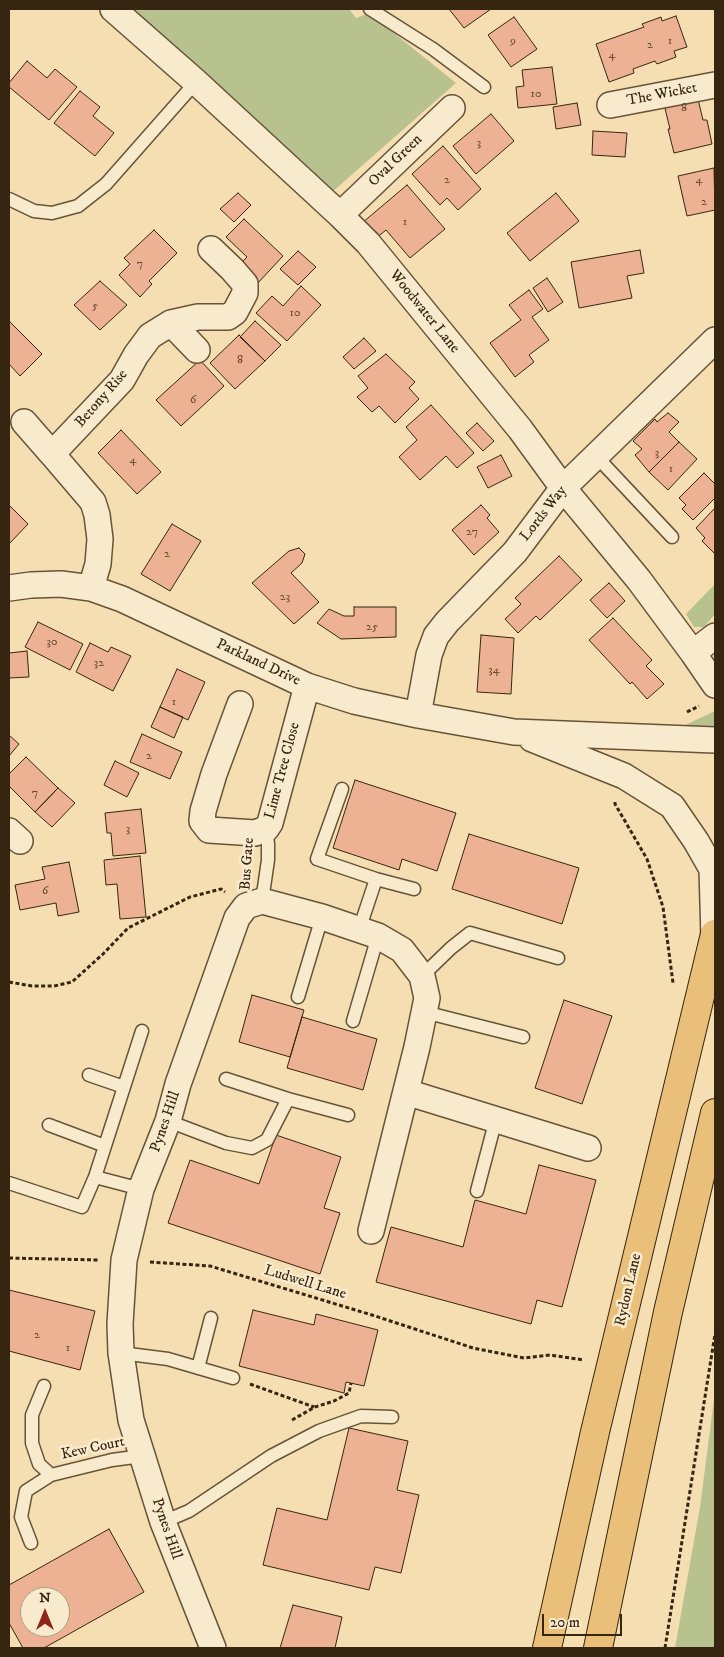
<!DOCTYPE html>
<style>
body{margin:0}
#map{position:relative;width:724px;height:1657px;overflow:hidden;background:#f5deb2;font-family:"IM FELL DW Pica",serif}
canvas{display:block}
.frame{position:absolute;inset:0;border:10px solid #362611;pointer-events:none}
.north{position:absolute;left:20px;top:1587px;width:50px;height:50px;box-sizing:border-box;background:#f8eacd;border:1px solid #aa9c82;border-radius:50%;rotate:0deg;font-size:14px;font-weight:700;line-height:20px;text-align:center;color:#362611}
.north::after{content:'';display:block;margin:auto;width:18px;height:22px;background:#8f2418;clip-path:polygon(50% 0,100% 100%,50% 72%,0 100%)}
.scale{position:absolute;left:542px;top:1614px;width:80px;height:22px;box-sizing:border-box;border:2px solid #362611;border-top:0;padding-left:6px;font-size:15px;line-height:18px;white-space:nowrap;color:#362611;-webkit-text-stroke:4px #f8eacd;paint-order:stroke}
</style>
<div id="map">
<canvas width="724" height="1657"></canvas>
<div class="frame"></div>
<div class="north">N</div>
<div class="scale">20 m</div>
</div>
<script>
const context = document.querySelector('canvas').getContext('2d');
context.lineJoin = 'round';
function paint(path, color) { context.fillStyle = color; context.fill(path, 'evenodd'); }
const toPath = rows => new Path2D(rows.map(r => 'M' + r).join(''));
function trace(path, color, width, dash) { context.strokeStyle = color; context.lineWidth = width; context.lineCap = dash ? 'butt' : 'round'; context.setLineDash(dash || []); context.stroke(path); }
function drawText(font, color, halo, rows, align = 'center') {
  context.font = font + ' "IM FELL DW Pica",serif'; context.lineWidth = 5; context.setLineDash([]); context.textBaseline = 'middle'; context.strokeStyle = halo; context.fillStyle = color; for (const [text, x, y, turn = 0] of rows) {
    context.save(); context.translate(x, y); context.rotate((+turn || 0) * Math.PI / 180); context.textAlign = isNaN(turn) ? turn : align; if (halo) context.strokeText(text, 0, 0); context.fillText(text, 0, 0); context.restore();
  }
}
const green = toPath([
 [132,9,349,9,356,18,369,13,456,83,330,194],
 [715,584,715,614,704,627,694,627,686,614],
 [715,710,715,728,679,728,713,712],
 [715,1392,715,1648,675,1648,700,1507]
]);
const building = toPath([
 [449,9,491,9,464,28,449,9],
 [676,16,687,47,674,51,676,57,657,64,655,61,633,69,634,73,609,82,596,44,644,27,642,24,661,17,662,21,676,16],
 [514,17,537,49,511,67,488,35,514,17],
 [27,61,47,78,55,69,77,87,49,120,9,87,9,83,27,61],
 [552,67,557,104,518,108,516,87,524,86,522,70,552,67],
 [80,91,100,107,93,116,114,133,95,156,54,123,80,91],
 [696,91,703,120,707,120,712,144,674,153,668,129,670,129,663,100,696,91],
 [577,103,581,125,556,129,553,107,577,103],
 [491,114,514,141,476,174,453,146,491,114],
 [593,131,627,133,625,157,592,155,593,131],
 [443,146,481,189,458,210,447,198,440,205,412,174,443,146],
 [714,168,715,210,687,216,678,176,714,168],
 [407,185,445,229,410,258,386,230,375,239,362,223,407,185],
 [238,193,251,205,234,222,220,209,238,193],
 [556,193,579,221,530,261,507,233,556,193],
 [244,219,283,256,257,284,238,266,247,257,226,237,244,219],
 [154,230,177,253,149,281,152,284,140,297,119,275,130,264,124,258,154,230],
 [640,250,644,273,627,276,632,298,579,308,571,262,640,250],
 [298,251,316,267,298,285,280,269,298,251],
 [547,278,563,302,548,312,533,288,547,278],
 [100,281,127,305,100,330,74,305,100,281],
 [301,286,321,305,287,341,256,313,272,296,283,306,301,286],
 [529,290,543,309,532,317,549,340,529,355,534,362,515,377,490,343,521,320,509,305,529,290],
 [255,321,281,345,265,361,240,337,255,321],
 [10,322,42,354,20,376,9,364,9,324,10,322],
 [239,335,265,361,235,389,210,363,239,335],
 [364,338,376,351,354,369,343,357,364,338],
 [386,354,415,382,409,388,419,399,395,423,379,406,372,412,357,397,368,388,358,376,386,354],
 [200,360,224,386,181,426,156,400,200,360],
 [431,405,474,453,457,468,446,456,420,480,399,457,417,440,406,427,431,405],
 [668,413,679,422,669,432,679,442,649,472,635,455,642,449,633,441,655,419,657,422,668,413],
 [477,423,494,441,483,451,466,433,477,423],
 [121,430,161,472,137,494,98,453,121,430],
 [679,442,697,459,668,490,649,472,679,442],
 [501,455,512,476,488,488,477,467,501,455],
 [704,473,715,484,715,498,693,520,682,509,686,505,679,498,704,473],
 [9,505,28,524,9,544,9,505],
 [481,505,490,515,487,518,499,532,474,555,452,530,481,505],
 [715,508,715,554,702,541,705,538,696,528,715,508],
 [172,524,201,541,170,591,141,574,172,524],
 [299,548,305,554,302,563,291,573,319,602,294,624,252,583,289,551,299,548],
 [559,556,582,580,540,620,536,616,518,633,505,619,521,604,515,598,559,556],
 [609,583,625,601,607,618,590,600,609,583],
 [354,607,396,607,396,637,341,639,317,623,329,609,344,616,354,616,354,607],
 [613,618,652,660,646,666,664,684,647,699,632,682,630,684,589,640,613,618],
 [38,622,83,644,70,670,25,647,38,622],
 [481,635,514,638,511,694,477,692,481,635],
 [90,643,108,652,111,647,131,656,113,691,76,672,90,643],
 [27,651,29,677,9,678,9,653,27,651],
 [177,669,205,682,188,720,160,707,177,669],
 [160,707,183,717,174,738,151,727,160,707],
 [142,734,182,752,170,779,130,762,142,734],
 [9,735,19,744,9,756,9,735],
 [26,757,58,788,35,812,9,786,9,774,26,757],
 [115,761,139,773,127,797,104,785,115,761],
 [355,780,456,813,437,871,402,859,399,870,333,848,355,780],
 [58,788,75,803,52,827,35,812,58,788],
 [141,809,146,853,113,856,111,833,107,833,105,813,141,809],
 [469,834,579,868,562,924,452,889,469,834],
 [140,856,146,917,120,919,117,884,106,885,104,860,140,856],
 [69,862,79,912,58,916,56,903,20,910,15,885,45,879,42,867,69,862],
 [252,995,304,1010,290,1057,239,1042,252,995],
 [564,1000,612,1016,582,1104,535,1088,564,1000],
 [302,1017,377,1039,363,1090,287,1068,302,1017],
 [276,1135,341,1157,324,1208,340,1213,320,1274,168,1223,190,1160,259,1184,276,1135],
 [539,1165,596,1180,562,1307,537,1300,531,1324,376,1282,391,1227,463,1247,475,1200,526,1214,539,1165],
 [9,1290,95,1311,80,1370,9,1351,9,1290],
 [253,1310,314,1325,316,1314,378,1330,364,1386,346,1382,344,1393,239,1366,253,1310],
 [349,1428,408,1441,397,1490,419,1495,401,1573,375,1567,369,1590,263,1565,277,1508,327,1520,349,1428],
 [109,1529,144,1592,44,1648,23,1648,9,1623,9,1585,109,1529],
 [30,1597,60,1597,60,1627,30,1627,30,1597],
 [293,1605,342,1617,335,1648,280,1648,293,1605]
]);
const path = toPath([
 [687,712,699,706],
 [615,802,615,804,647,859,663,907,673,983],
 [9,982,32,986,54,986,72,982,103,954,128,928,190,897,221,889,225,892],
 [9,1258,98,1260],
 [150,1262,210,1266,372,1315,473,1348,524,1358,550,1355,584,1360],
 [250,1384,314,1407],
 [292,1420,315,1407,334,1401,349,1393,351,1383],
 [665,1648,715,1334]
]);
const lane = toPath([
 [370,9,433,49,484,87],
 [9,199,34,211,52,213,78,206,106,184,196,82],
 [596,456,672,537],
 [342,789,317,859,376,879,414,889],
 [262,901,268,860,268,844,266,829],
 [359,930,376,879],
 [422,976,451,948,470,933,558,958],
 [298,997,322,917],
 [424,1012,523,1037],
 [353,1021,378,936],
 [89,1075,124,1087],
 [226,1079,288,1099],
 [168,1121,226,1143,252,1148,267,1140,288,1099,348,1115],
 [49,1125,105,1146],
 [9,1183,82,1207,95,1177],
 [141,1189,95,1177,142,1031],
 [477,1191,496,1119],
 [121,1353,168,1359,233,1378],
 [198,1368,211,1318],
 [44,1386,32,1415,32,1443,39,1464,51,1475],
 [163,1522,189,1511,271,1456,319,1431,361,1416,392,1417],
 [31,1543,21,1517,26,1491,51,1475,112,1460,142,1456]
]);
const street = toPath([
 [113,9,196,82,340,215,368,243,520,429,563,488,639,580,693,653,715,636],
 [610,105,715,85],
 [340,215,452,108],
 [171,323,197,350],
 [24,422,52,454],
 [9,588,31,585,61,584,91,588,122,599,307,686,354,701,418,715,514,732,715,740],
 [91,588,98,564,100,539,97,515,93,502,52,454,122,380,136,355,150,336,171,323,198,317,228,317,235,312,245,293,245,284,232,269,211,249],
 [693,653,715,685],
 [240,704,214,774,203,811,202,821,209,830,255,833,266,829,270,823,307,686],
 [418,715,429,655,436,636,447,622,515,552,563,488,715,340],
 [532,739,624,776,672,806,696,841,712,869,714,938],
 [9,831,20,841],
 [406,1092,588,1148],
 [213,1648,163,1522,131,1420,121,1353,120,1324,124,1260,141,1189,168,1121,178,1084,237,918,246,906,262,901,322,917,378,936,402,950,422,976,427,998,417,1047,371,1231]
]);
const primary = toPath([
 [547,1648,595,1432,715,934],
 [598,1648,668,1312,715,1113]
]);
const numberNames = [
 ["9",513,42],
 ["1",670,42],
 ["2",650,46],
 ["4",612,56],
 ["10",536,95],
 ["8",684,109],
 ["3",479,144],
 ["2",447,181],
 ["4",699,181],
 ["2",704,203],
 ["1",405,223],
 ["7",140,265],
 ["5",95,307],
 ["10",295,314],
 ["8",240,361],
 ["6",193,401],
 ["3",657,454],
 ["4",133,461],
 ["1",671,470],
 ["27",472,533],
 ["2",167,555],
 ["23",285,598],
 ["25",372,628],
 ["30",52,643],
 ["32",99,664],
 ["34",494,671],
 ["1",174,703],
 ["2",149,757],
 ["7",35,794],
 ["3",128,830],
 ["6",45,892],
 ["2",37,1336],
 ["1",68,1349]
];
const streetNames = [
 ["The Wicket",662,95,-11],
 ["Oval Green",396,161,-44],
 ["Woodwater Lane",424,312,51],
 ["Betony Rise",102,399,-49],
 ["Lords Way",544,514,-52],
 ["Parkland Drive",258,663,25],
 ["Lime Tree Close",283,771,-75],
 ["Bus Gate",248,864,-86],
 ["Pynes Hill",166,1122,-71],
 ["Ludwell Lane",305,1283,17],
 ["Rydon Lane",629,1290,-77],
 ["Kew Court",93,1449,-12],
 ["Pynes Hill",166,1529,71]
];
paint(green, '#b8c28f');
paint(building, '#edb293');
trace(building, '#362611', 1);
trace(lane, '#665439', 15);
trace(street, '#665439', 28);
trace(primary, '#362611', 30);
trace(path, '#362611', 3, [4, 2.5]);
trace(lane, '#f8eacd', 12);
trace(street, '#f8eacd', 25);
trace(primary, '#eabf79', 28);
drawText('12px', '#644932', null, numberNames);
drawText('15px', '#362611', '#f8eacd', streetNames);
</script>
